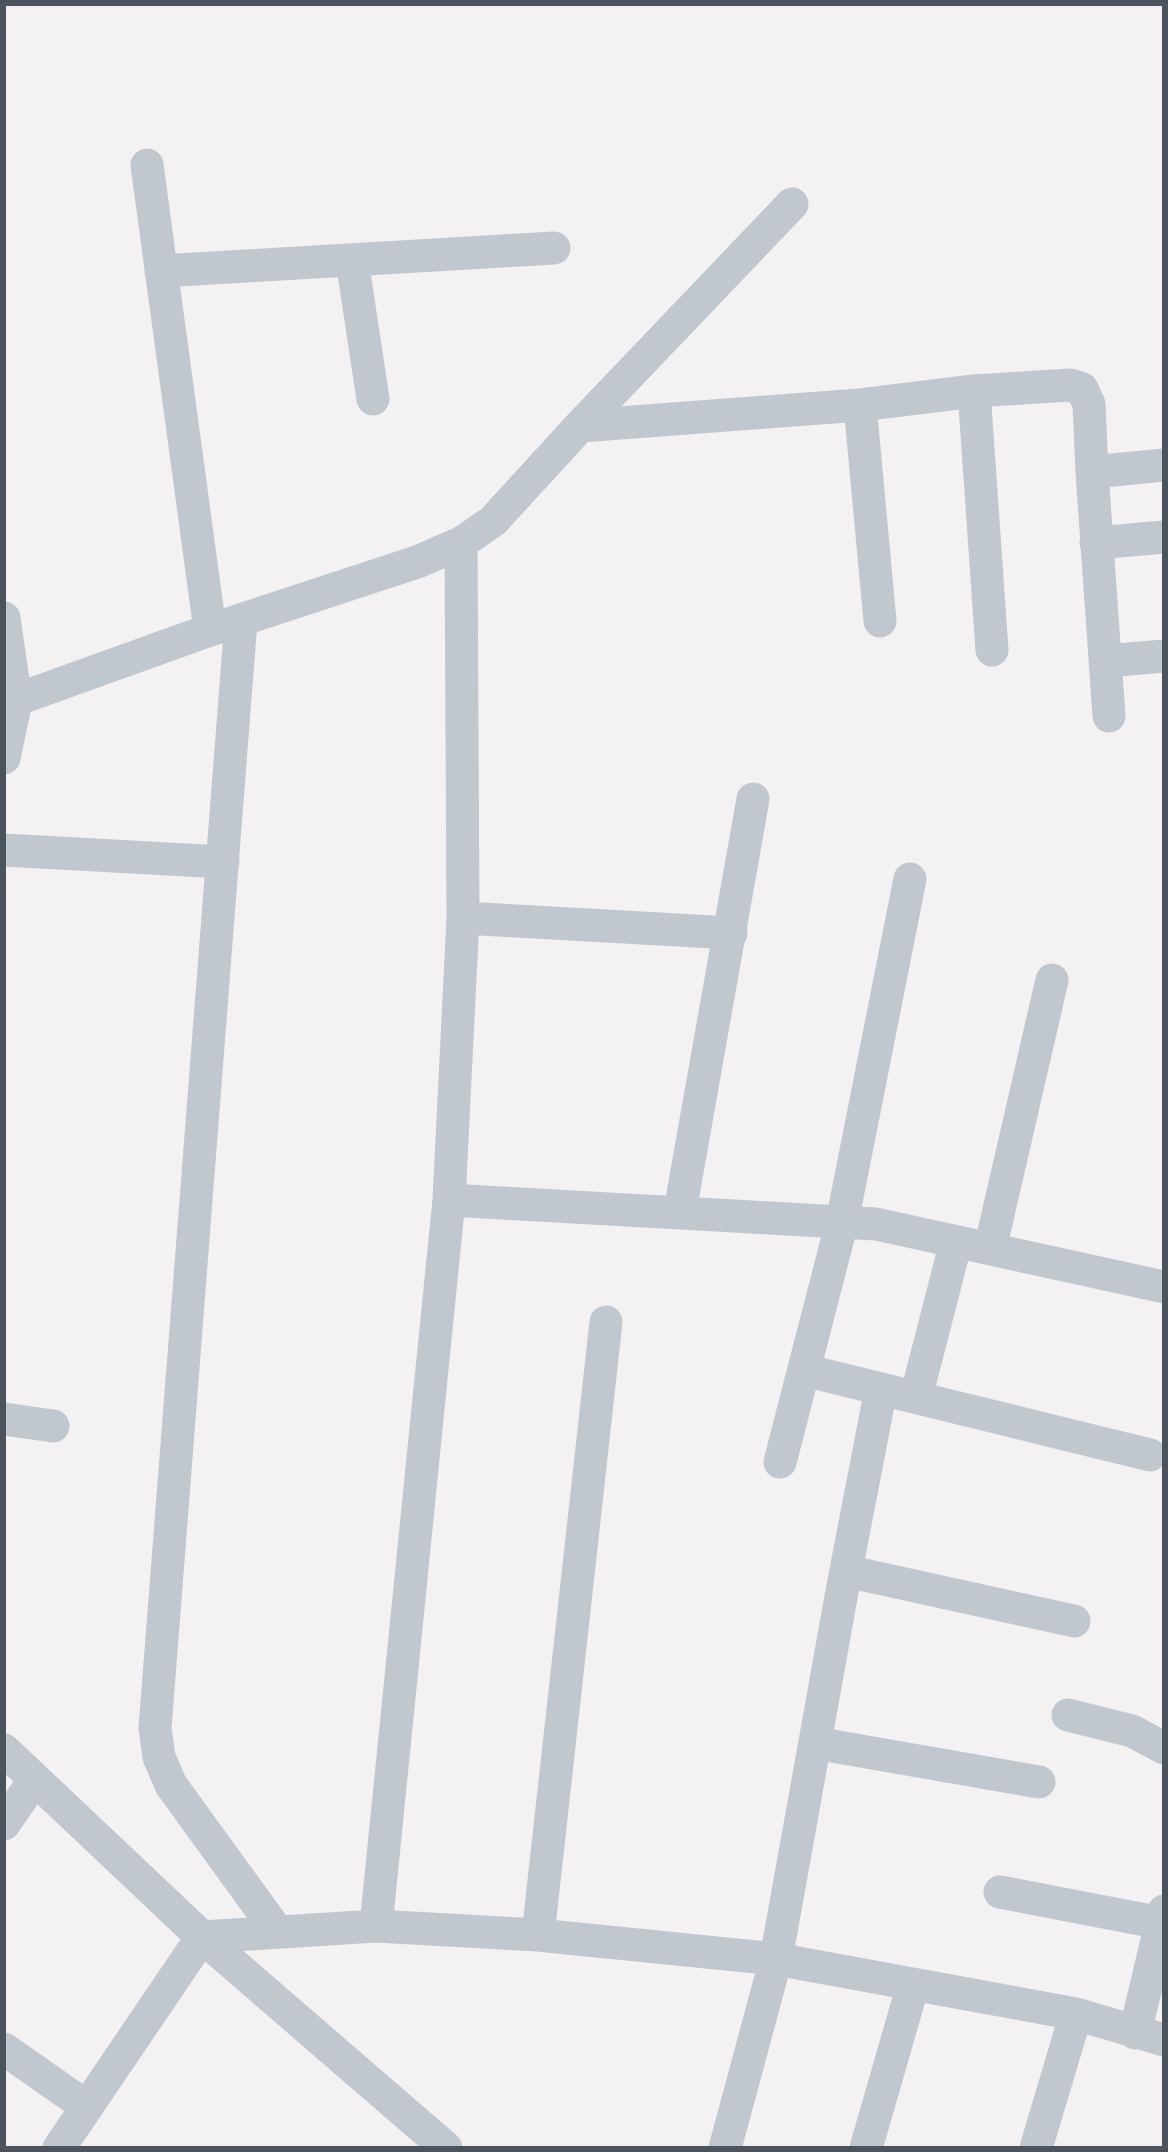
<!DOCTYPE html>
<style>
body{margin:0}
#map{position:relative;width:1168px;height:2152px;overflow:hidden;background:#f3f1f1;font-family:"Titillium Web",sans-serif}
canvas{display:block}
.frame{position:absolute;inset:0;border:6px solid #4b535c;pointer-events:none}
</style>
<div id="map">
<canvas width="1168" height="2152"></canvas>
<div class="frame"></div>
</div>
<script>
const context = document.querySelector('canvas').getContext('2d');
context.lineJoin = 'round';
const toPath = rows => new Path2D(rows.map(r => 'M' + r).join(''));
function trace(path, color, width, dash) { context.strokeStyle = color; context.lineWidth = width; context.lineCap = dash ? 'butt' : 'round'; context.setLineDash(dash || []); context.stroke(path); }
const minor = toPath([
 [147,165,210,630],
 [352,260,373,399],
 [161,271,554,248],
 [974,391,992,650],
 [860,405,880,621],
 [580,426,860,405,974,391,1070,385,1082,389,1089,404,1092,472,1109,716],
 [1092,472,1164,465],
 [1096,543,1164,537],
 [4,618,16,701,4,758],
 [241,621,155,1728,159,1757,171,1785,277,1931],
 [1106,661,1164,656],
 [4,704,210,630,417,562,461,543,493,521,580,426,792,204],
 [4,850,223,862],
 [463,918,731,933],
 [449,1200,876,1224,1164,1287],
 [680,1211,753,799],
 [990,1249,1052,980],
 [804,1370,1150,1455],
 [916,1397,956,1242],
 [4,1419,53,1426],
 [780,1462,842,1222,910,879],
 [846,1571,1074,1621],
 [1068,1715,1132,1731,1164,1748],
 [815,1743,1039,1782],
 [4,1750,202,1937,446,2148],
 [4,1824,35,1779],
 [1000,1892,1161,1923],
 [376,1926,449,1200,463,918,461,543],
 [538,1935,606,1322],
 [202,1937,376,1926,538,1935,776,1959,1076,2014,1164,2040],
 [1135,2033,1164,1911],
 [4,2049,87,2107],
 [59,2148,202,1937],
 [725,2148,776,1959,843,1586,881,1389],
 [866,2148,913,1985],
 [1036,2148,1076,2014]
]);
trace(minor, '#c1c7ce', 33);
</script>
